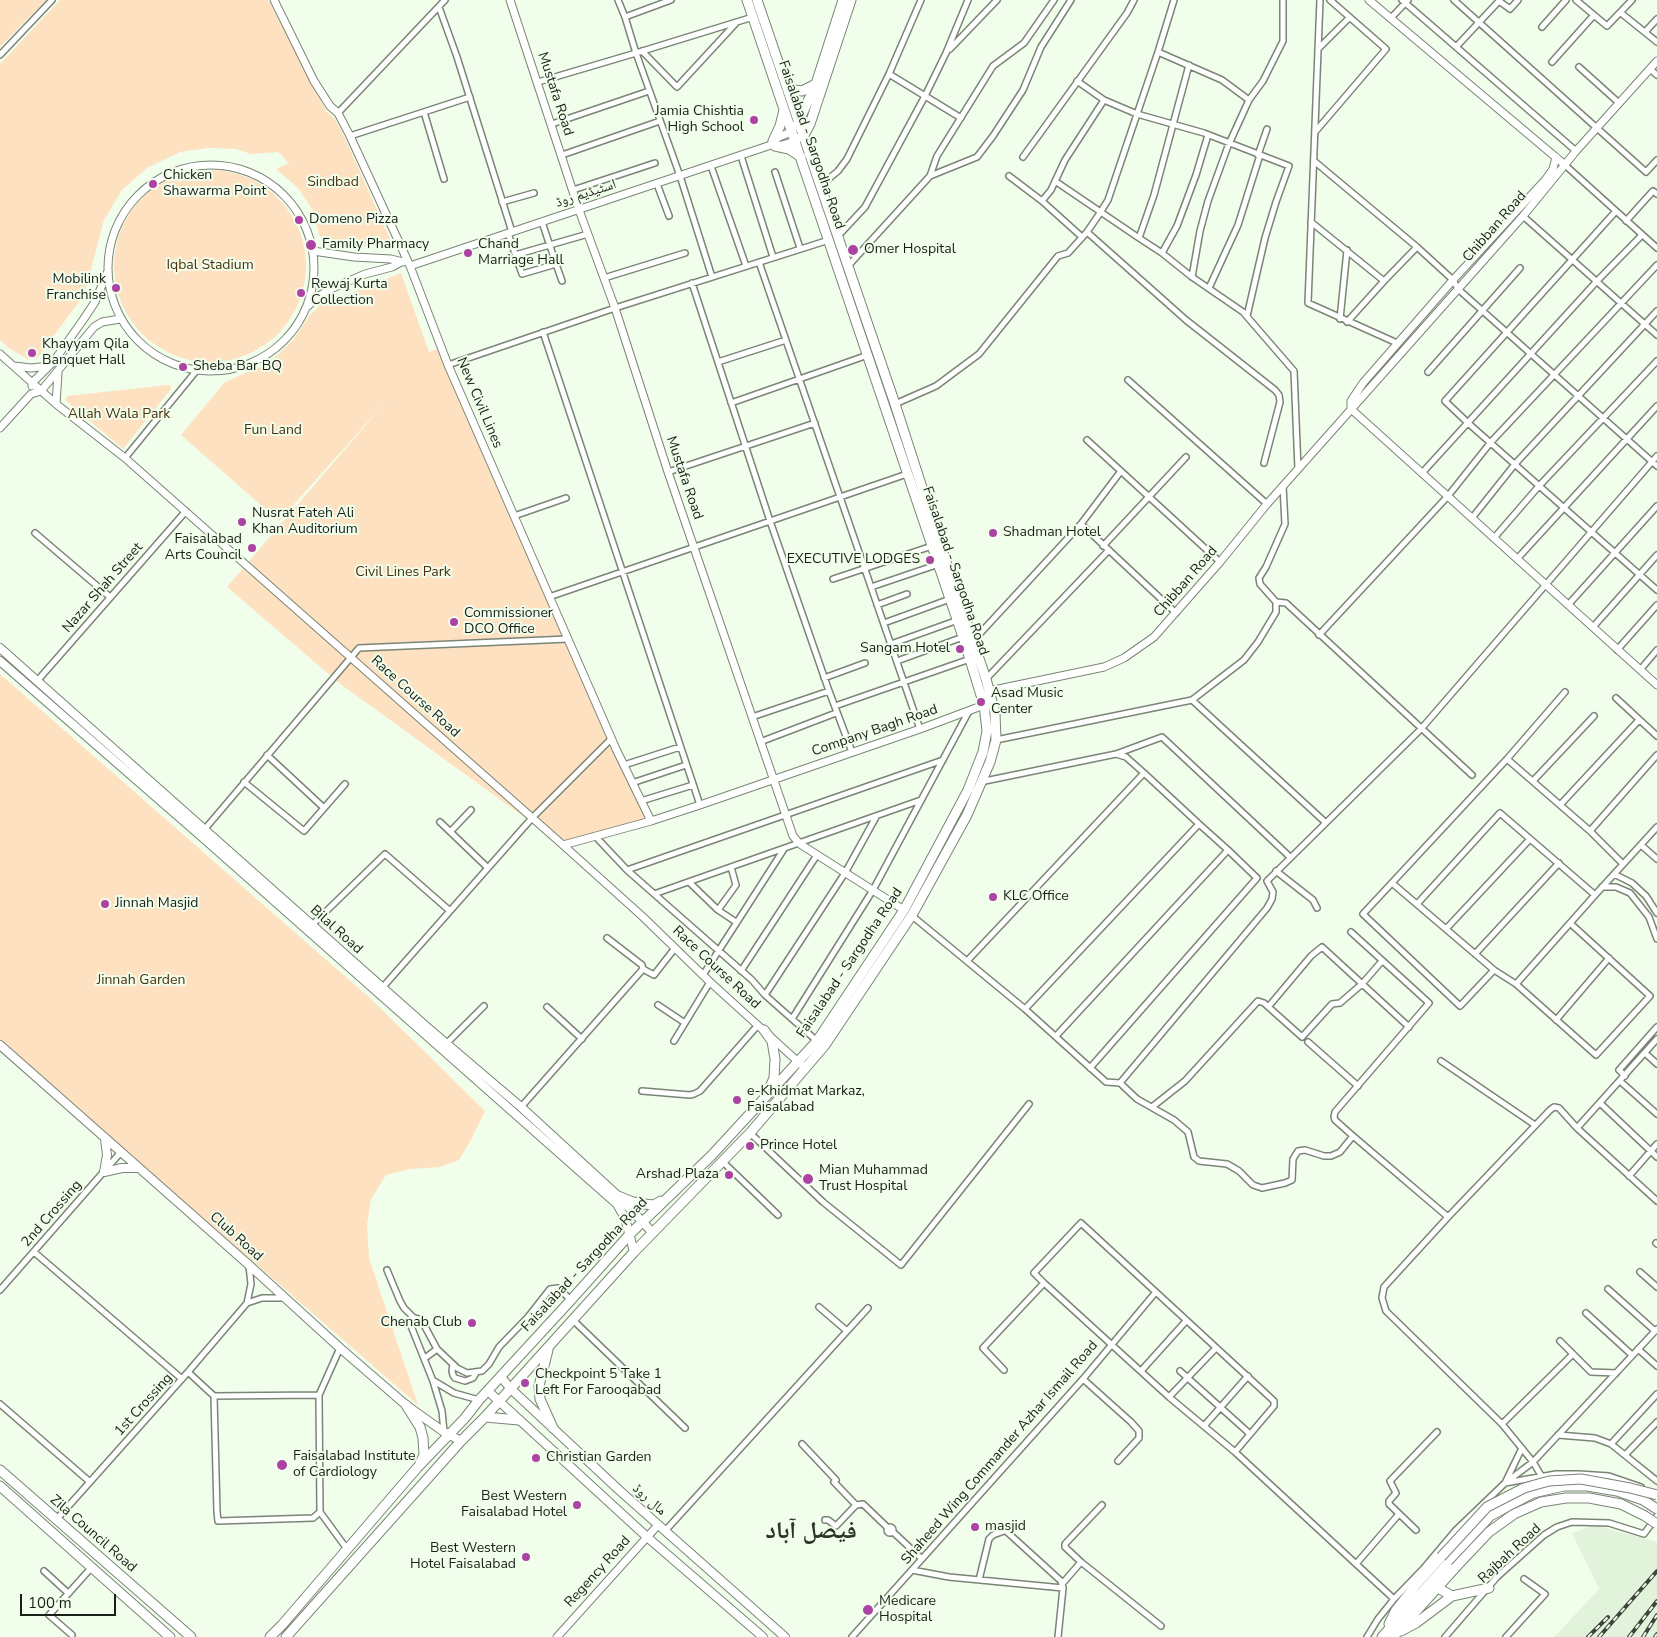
<!DOCTYPE html>
<meta charset="utf-8">
<style>
body{margin:0}
#map{position:relative;width:1657px;height:1637px;overflow:hidden;background:#f1feec;font-family:"Nunito Sans",sans-serif}
canvas{display:block}
.scale{position:absolute;left:20px;top:1594px;width:96px;height:22px;box-sizing:border-box;border:2px solid #1b1f19;border-top:0;padding-left:6px;font-size:15px;line-height:18px;white-space:nowrap;color:#1b1f19;-webkit-text-stroke:4px #f1feec;paint-order:stroke}
</style>
<div id="map">
<canvas width="1657" height="1637"></canvas>
<div class="scale">100 m</div>
</div>
<script>
const context = document.querySelector('canvas').getContext('2d');
context.lineJoin = 'round';
function paint(path, color) { context.fillStyle = color; context.fill(path, 'evenodd'); }
const toPath = rows => new Path2D(rows.map(r => 'M' + r).join(''));
function trace(path, color, width, dash) { context.strokeStyle = color; context.lineWidth = width; context.lineCap = dash ? 'butt' : 'round'; context.setLineDash(dash || []); context.stroke(path); }
function drawText(font, color, halo, rows, align = 'center') {
  context.font = font + ' "Nunito Sans","Noto Naskh Arabic",sans-serif'; context.lineWidth = 4; context.setLineDash([]); context.textBaseline = 'middle'; context.strokeStyle = halo; context.fillStyle = color; for (const [text, x, y, turn = 0] of rows) {
    context.save(); context.translate(x, y); context.rotate((+turn || 0) * Math.PI / 180); context.textAlign = isNaN(turn) ? turn : align; if (halo) context.strokeText(text, 0, 0); context.fillText(text, 0, 0); context.restore();
  }
}
const built = toPath([
 [1594,1525,1657,1542,1657,1637,1554,1637,1599,1589,1572,1533]
]);
const green = toPath([
 [0,0,46,0,0,47],
 [60,0,268,0,327,112,335,119,345,138,393,246,332,246,319,235,314,212,298,188,276,169,289,163,278,152,251,154,236,149,208,148,180,152,147,168,122,190,104,220,84,295,39,356,35,359,28,359,10,349,0,340,0,64],
 '114 266a96 96 0 1 1 192 0a96 96 0 1 1-192 0Z',
 [401,273,429,352,442,347,651,821,563,845,339,683,227,587,389,398,279,521,181,435,225,382,264,365,280,353,294,339,309,316,319,306],
 [168,385,171,386,171,389,123,449,65,400,67,396],
 [0,674,371,999,485,1111,471,1140,459,1160,440,1167,410,1169,386,1175,371,1199,367,1225,369,1258,418,1405,0,1041]
]);
const minor = toPath([
 [618,0,625,17,671,0],
 [1320,0,1308,303,1397,343],
 [1402,0,1576,151],
 [1454,0,1646,172,1657,160],
 [1576,0,1607,26,1632,0],
 [439,7,457,57,512,232],
 [1621,13,1657,42],
 [1391,18,1408,0],
 [1542,27,1566,0],
 [1645,32,1657,19],
 [1456,47,1499,1,1510,9,1518,0],
 [950,49,997,0],
 [1318,49,1349,18],
 [642,51,677,87,736,23],
 [1158,52,1222,80,1249,100],
 [0,55,52,0],
 [1552,62,1594,15],
 [1579,67,1619,103],
 [1650,69,1657,75],
 [889,74,961,118],
 [1077,81,1104,100,1137,114,1204,133,1289,166,1276,202,1265,238,1247,316],
 [538,82,636,53,625,17],
 [424,112,444,179],
 [338,113,445,0],
 [552,124,649,91],
 [1315,132,1386,49,1330,0],
 [350,136,470,97,470,99],
 [562,155,660,121],
 [1258,155,1267,129],
 [741,156,773,257],
 [1023,157,1127,13,1134,0],
 [1314,161,1417,247,1453,280,1458,289,1657,466],
 [1565,165,1657,248],
 [711,166,746,266],
 [775,172,800,248],
 [930,176,977,157,993,136,1023,90,1041,47,1071,0],
 [1009,176,1042,201],
 [1055,181,1139,238,1154,195,1189,65],
 [657,184,669,216],
 [820,186,838,171,847,159,889,74,921,0],
 [573,190,655,163],
 [502,202,534,193],
 [1616,211,1445,401,1468,423,1657,590],
 [1523,216,1657,335],
 [1626,221,1653,191,1657,194],
 [1311,222,1384,281,1347,322],
 [1087,232,1186,320,1275,390,1279,395,1280,402,1264,463],
 [508,233,522,274,556,264,542,222],
 [838,236,865,207,925,96,946,53,968,0],
 [1082,237,1042,201,1051,190,1065,160,1104,100],
 [1139,238,1162,253,1192,277,1243,312,1294,371,1298,469],
 [1162,253,1177,226,1196,175,1208,135],
 [515,255,588,234],
 [759,262,920,729],
 [556,264,562,281],
 [848,266,930,176,937,156,993,66,1024,43,1054,0],
 [712,277,680,176,636,53,753,17],
 [1192,277,1200,231,1208,201,1228,146,1249,100,1263,81,1283,41,1283,0],
 [604,278,685,253],
 [1384,281,1417,247],
 [692,283,770,521,829,691,852,752],
 [1209,288,1238,225,1260,155],
 [1340,319,1347,250],
 [543,332,700,805],
 [718,362,786,340],
 [448,365,615,308,829,240],
 [1428,372,1520,268],
 [1128,380,1267,504],
 [731,403,868,355],
 [895,404,936,386,979,354,1058,256,1068,253,1087,232,1100,213,1108,200,1158,52,1174,0],
 [1087,440,1220,562],
 [125,458,197,370],
 [668,472,815,423],
 [1422,473,1597,281,1642,235],
 [1283,486,1285,524,1266,567,1259,578,1260,584,1276,602,1286,603,1472,775],
 [514,516,566,498],
 [1472,518,1515,464,1657,311],
 [1081,524,1176,613],
 [35,533,110,597],
 [1494,538,1539,486,1657,361],
 [1103,546,1186,457],
 [1517,559,1657,406],
 [833,579,932,546],
 [871,587,939,564],
 [549,597,907,474],
 [877,605,907,594],
 [1568,605,1657,506],
 [884,623,950,599],
 [1593,627,1657,555],
 [1319,635,1448,496,1491,442,1657,265],
 [973,641,1081,524,1121,471],
 [891,644,958,620],
 [1617,650,1657,605],
 [897,661,963,637],
 [1640,670,1657,650],
 [824,678,865,663],
 [986,679,1109,550],
 [38,680,186,511],
 [1616,698,1657,736],
 [1192,700,1244,660,1258,642,1276,612,1276,602],
 [835,706,970,659],
 [752,717,829,691],
 [996,740,1192,700,1325,822],
 [760,742,836,713],
 [1116,754,1162,737,1290,857],
 [267,755,324,808],
 [1507,759,1565,692],
 [624,765,680,747],
 [1533,781,1594,716],
 [244,782,304,831,345,784],
 [980,782,1116,754,1126,757,1144,773],
 [632,783,686,765],
 [641,801,693,785],
 [1560,805,1639,720],
 [440,822,488,868],
 [204,830,359,648,568,639],
 [451,831,471,810],
 [1590,831,1623,864],
 [596,837,627,870,752,980,765,995,817,1041],
 [1641,845,1657,859],
 [731,867,736,885,718,910,736,922],
 [627,870,943,760],
 [1276,871,1313,900,1317,908],
 [1614,874,1632,883,1646,896,1657,913],
 [689,882,718,910],
 [1392,883,1494,970,1460,1006,1363,914,1507,759,1590,831,1657,755],
 [1602,887,1616,887,1630,893,1649,917,1657,939],
 [654,894,921,800],
 [1595,895,1657,827],
 [1417,904,1500,813,1595,895,1516,984,1494,970],
 [911,915,1025,1009,1106,1082,1120,1083,1137,1099,1174,1120,1188,1132,1194,1157,1199,1161,1227,1164,1239,1171,1253,1185,1262,1188,1285,1183,1292,1180,1293,1159,1298,1151,1305,1150,1324,1156,1331,1156,1340,1152,1353,1136],
 [312,925,385,854,450,911],
 [1446,929,1530,839],
 [1351,932,1429,1003,1335,1112,1334,1117,1335,1120,1353,1136,1448,1217,1550,1110,1554,1107,1559,1108,1577,1128],
 [607,938,642,965,643,969,654,975,675,948],
 [1475,954,1559,863],
 [968,960,1144,773,1199,824,1025,1009],
 [741,971,817,855],
 [703,975,784,849],
 [1516,984,1596,1055,1650,996,1570,923],
 [382,988,532,818,611,739],
 [765,995,845,873,876,817],
 [658,1005,685,1023],
 [1269,1006,1311,956,1322,947,1409,1027],
 [547,1007,582,1039],
 [792,1019,873,890,969,711],
 [1556,1020,1609,958],
 [1056,1036,1228,850,1199,824],
 [1657,1039,1577,1128,1657,1201],
 [674,1041,710,982],
 [1308,1042,1358,1086],
 [446,1044,484,1006],
 [1645,1053,1657,1064],
 [1441,1061,1535,1125],
 [1090,1068,1257,878,1228,850],
 [1625,1076,1619,1070,1657,1027],
 [1620,1081,1657,1114],
 [1120,1083,1267,908,1272,899,1273,892,1267,881,1421,729,1657,456],
 [642,1091,690,1095,694,1094,700,1091,758,1025],
 [1600,1103,1657,1157],
 [521,1107,643,969],
 [1152,1107,1185,1081,1258,1001,1264,1003,1302,1037,1332,1004,1340,1003,1362,984,1382,961],
 [750,1133,823,1202,901,1265,1029,1104],
 [723,1162,778,1215],
 [1629,1176,1657,1144],
 [1656,1243,1657,1244],
 [34,1252,182,1379],
 [387,1270,400,1301,404,1308,414,1318,419,1319,423,1323,437,1349,457,1368,467,1373,482,1371,489,1364,499,1347,528,1317,550,1289,558,1288,571,1300],
 [1640,1272,1657,1287],
 [1044,1283,1034,1273,1081,1223,1274,1401,1274,1406,1235,1452],
 [1608,1289,1655,1331],
 [0,1290,121,1152],
 [247,1303,262,1298,283,1298],
 [819,1307,847,1331],
 [1586,1313,1632,1355],
 [414,1318,411,1320,411,1326,433,1381,442,1411,444,1432],
 [573,1320,685,1428],
 [1560,1341,1591,1372,1616,1373],
 [1638,1349,1657,1366],
 [425,1358,437,1349],
 [453,1364,452,1371,453,1375,455,1378,465,1381,473,1378,476,1373],
 [1004,1370,983,1348,1044,1283,1169,1397,1235,1452,1394,1599],
 [1141,1371,1186,1321],
 [1180,1371,1250,1434],
 [188,1372,214,1396,217,1512,218,1521,313,1518,320,1512,319,1395,340,1348],
 [1083,1379,1131,1422,1139,1431,1139,1438,1118,1461],
 [434,1381,454,1393,479,1400],
 [214,1396,319,1395],
 [1169,1397,1216,1348],
 [0,1404,90,1482],
 [1502,1424,1573,1354],
 [1204,1426,1248,1376],
 [1558,1435,1595,1438,1611,1444,1657,1481],
 [802,1444,836,1480,834,1482,856,1505,863,1504,888,1528],
 [1611,1444,1657,1394],
 [1522,1448,1505,1483,1556,1474,1579,1474,1609,1476,1641,1487],
 [1625,1455,1657,1422],
 [1542,1477,1533,1462,1657,1329],
 [320,1512,347,1549],
 [56,1520,188,1372,247,1303,251,1284,249,1266],
 [825,1520,828,1520,836,1526,856,1505],
 '887 1530a3 3 0 1 1 6 0a3 3 0 1 1-6 0Z',
 [1416,1530,1389,1504,1389,1501,1396,1493,1390,1481,1437,1432],
 [665,1531,868,1308],
 [892,1531,922,1559],
 [1081,1562,1065,1547,1065,1544,1102,1505],
 [1356,1564,1399,1514],
 [912,1570,949,1577,1063,1588,1058,1637],
 [44,1571,68,1593],
 [979,1580,989,1539,993,1535,1004,1531,1006,1531,1061,1581,1063,1588],
 [1062,1584,1081,1562,1161,1626],
 [72,1635,49,1615,92,1567],
 [852,1637,1083,1379,1155,1293],
 [1367,1637,1378,1619,1394,1599,1423,1569,1455,1531,1505,1483,1533,1462,1502,1424,1386,1311,1382,1298,1384,1287,1448,1217],
 [1445,1637,1497,1577,1544,1535,1557,1527,1572,1522,1609,1523,1644,1534,1657,1516],
 [1506,1637,1545,1594,1524,1579]
]);
const tertiary = toPath([
 [274,0,314,81,330,106,338,113,350,136,410,266,448,365,616,749,651,821],
 [510,0,579,210,615,308,668,472,793,836,800,844,904,910],
 [1369,0,1565,165],
 [772,143,777,138,793,131],
 '108 268a103 103 0 1 1 206 0a103 103 0 1 1-206 0Z',
 [313,251,354,257,391,259,403,262],
 [410,266,771,145,782,145,795,141],
 [308,306,317,297,333,288,365,274,392,267,401,262],
 [0,354,56,404,125,458,563,845,642,916,710,982,805,1068],
 [14,366,31,368,49,366],
 [32,386,32,383,54,361,83,320,95,302,107,273],
 [56,404,58,373],
 [1351,409,1657,685],
 [1351,409,1351,401,1363,383,1453,280,1546,179,1553,169,1556,157],
 [0,428,31,394,41,391,94,327,102,322,120,319],
 [989,691,1104,667,1124,658,1154,637,1220,562,1267,504,1523,216,1576,151,1657,61],
 [563,845,651,821,700,805,920,729,984,705],
 [557,1637,658,1525]
]);
const secondary = toPath([
 [0,648,428,1028,521,1107,618,1196,653,1233],
 [0,661,201,836,617,1204,625,1218,634,1252],
 [0,1045,249,1265,340,1348,406,1405,444,1432,461,1441],
 [104,1172,122,1168,139,1168],
 [104,1172,107,1155,105,1139],
 [501,1377,511,1389,619,1490,785,1637],
 [488,1391,647,1537,763,1637]
]);
const primary = toPath([
 [787,88,795,90,802,91,816,84],
 [797,125,816,84,843,0],
 [801,137,804,135,810,124,851,0],
 [773,141,780,126,784,110],
 [775,146,789,149,801,157],
 [764,1030,772,1041,775,1059,774,1078,768,1092],
 [618,1196,633,1202,644,1204,654,1205,661,1201],
 [548,1350,539,1386,540,1399,553,1428],
 [406,1405,420,1427,423,1438,424,1455,420,1463],
 [485,1417,519,1420],
 [0,1470,191,1637],
 [0,1486,170,1637],
 [1438,1588,1452,1596,1489,1588],
 [1389,1624,1396,1610,1416,1585,1441,1557],
 [1401,1631,1416,1623,1452,1596],
 [270,1637,282,1625,417,1468,465,1418,479,1400,571,1300,630,1234,712,1155,817,1041,904,910,968,790,983,752,987,731,984,705,963,637,747,0],
 [286,1637,461,1441,485,1417,634,1252,750,1133,825,1045,912,915,967,815,990,762,996,740,995,713,986,679,947,565,895,404,757,0],
 [1382,1637,1490,1516,1533,1493,1564,1486,1587,1486,1617,1491,1643,1500,1657,1509],
 [1393,1637,1455,1568]
]);
const rail = toPath([
 [1588,1637,1608,1617],
 [1599,1637,1657,1571],
 [1629,1637,1657,1601],
 [1643,1637,1657,1615],
 [1655,1637,1657,1634]
]);
const primaryBridge = toPath([
 [1441,1557,1487,1507,1524,1488,1549,1481,1581,1479,1630,1488,1657,1495],
 [1455,1568,1489,1532,1514,1514,1541,1502,1566,1498,1589,1498,1621,1504,1645,1516,1657,1524]
]);
const markers = [
 [754,120,5,"#ac42a4"],
 [153,184,5,"#ac42a4"],
 [299,220,5,"#ac42a4"],
 [311,245,6,"#ac42a4"],
 [853,250,6,"#ac42a4"],
 [468,253,5,"#ac42a4"],
 [116,288,5,"#ac42a4"],
 [301,293,5,"#ac42a4"],
 [32,353,5,"#ac42a4"],
 [183,367,5,"#ac42a4"],
 [242,522,5,"#ac42a4"],
 [993,533,5,"#ac42a4"],
 [252,548,5,"#ac42a4"],
 [930,560,5,"#ac42a4"],
 [454,622,5,"#ac42a4"],
 [960,649,5,"#ac42a4"],
 [981,702,5,"#ac42a4"],
 [993,897,5,"#ac42a4"],
 [105,904,5,"#ac42a4"],
 [737,1100,5,"#ac42a4"],
 [750,1146,5,"#ac42a4"],
 [729,1175,5,"#ac42a4"],
 [808,1179,6,"#ac42a4"],
 [472,1323,5,"#ac42a4"],
 [525,1383,5,"#ac42a4"],
 [536,1458,5,"#ac42a4"],
 [282,1465,6,"#ac42a4"],
 [577,1505,5,"#ac42a4"],
 [975,1527,5,"#ac42a4"],
 [526,1557,5,"#ac42a4"],
 [868,1610,6,"#ac42a4"]
];
const streetNames = [
 ["Mustafa Road",555,94,72],
 ["Faisalabad - Sargodha Road",811,145,71],
 ["اسٹیڈیم روڈ",586,194,-18],
 ["Chibban Road",1495,227,-49],
 ["New Civil Lines",479,403,67],
 ["Mustafa Road",684,478,71],
 ["Faisalabad - Sargodha Road",955,571,71],
 ["Chibban Road",1186,582,-49],
 ["Nazar Shah Street",103,588,-49],
 ["Race Course Road",415,697,42],
 ["Company Bagh Road",875,731,-19],
 ["Bilal Road",336,930,42],
 ["Faisalabad - Sargodha Road",850,963,-56],
 ["Race Course Road",716,968,43],
 ["2nd Crossing",52,1214,-49],
 ["Club Road",236,1237,42],
 ["Faisalabad - Sargodha Road",585,1265,-47],
 ["1st Crossing",144,1405,-48],
 ["Shaheed Wing Commander Azhar Ismail Road",1000,1453,-49],
 ["مال روڈ",649,1500,42],
 ["Zila Council Road",93,1534,41],
 ["Rajbah Road",1510,1554,-43],
 ["Regency Road",598,1572,-48]
];
const poiNames = [
 ["Jamia Chishtia",744,112,"right"],
 ["High School",744,128,"right"],
 ["Chicken",163,176],
 ["Shawarma Point",163,192],
 ["Domeno Pizza",309,220],
 ["Family Pharmacy",322,245],
 ["Chand",478,245],
 ["Marriage Hall",478,261],
 ["Omer Hospital",864,250],
 ["Mobilink",106,280,"right"],
 ["Franchise",106,296,"right"],
 ["Rewaj Kurta",311,285],
 ["Collection",311,301],
 ["Khayyam Qila",42,345],
 ["Banquet Hall",42,361],
 ["Sheba Bar BQ",193,367],
 ["Nusrat Fateh Ali",252,514],
 ["Khan Auditorium",252,530],
 ["Shadman Hotel",1003,533],
 ["Faisalabad",242,540,"right"],
 ["Arts Council",242,556,"right"],
 ["EXECUTIVE LODGES",920,560,"right"],
 ["Commissioner",464,614],
 ["DCO Office",464,630],
 ["Sangam Hotel",950,649,"right"],
 ["Asad Music",991,694],
 ["Center",991,710],
 ["KLC Office",1003,897],
 ["Jinnah Masjid",115,904],
 ["e-Khidmat Markaz,",747,1092],
 ["Faisalabad",747,1108],
 ["Prince Hotel",760,1146],
 ["Mian Muhammad",819,1171],
 ["Trust Hospital",819,1187],
 ["Arshad Plaza",719,1175,"right"],
 ["Chenab Club",462,1323,"right"],
 ["Checkpoint 5 Take 1",535,1375],
 ["Left For Farooqabad",535,1391],
 ["Faisalabad Institute",293,1457],
 ["of Cardiology",293,1473],
 ["Christian Garden",546,1458],
 ["Best Western",567,1497,"right"],
 ["Faisalabad Hotel",567,1513,"right"],
 ["masjid",985,1527],
 ["Best Western",516,1549,"right"],
 ["Hotel Faisalabad",516,1565,"right"],
 ["Medicare",879,1602],
 ["Hospital",879,1618]
];
const parkNames = [
 ["Sindbad",333,183],
 ["Iqbal Stadium",210,266],
 ["Allah Wala Park",119,415],
 ["Fun Land",273,431],
 ["Civil Lines Park",403,573],
 ["Jinnah Garden",141,981]
];
const townNames = [
 ["فیصل آباد",811,1532]
];
paint(built, '#e2f3db');
paint(green, '#fee1c0');
trace(minor, '#7a8576', 8);
trace(tertiary, '#7a8576', 9);
trace(secondary, '#7a8576', 10);
trace(primary, '#7a8576', 11);
trace(minor, '#fff', 5);
trace(tertiary, '#fff', 7);
trace(secondary, '#fff', 8);
trace(primary, '#fff', 9);
trace(rail, '#3e443c', 4);
trace(rail, '#f1feec', 2, [5.5]);
trace(primaryBridge, '#7a8576', 11, []);
trace(primaryBridge, '#fff', 9);
for (const [x, y, r, color] of markers) { const dot = new Path2D(); dot.arc(x, y, r, 0, 2 * Math.PI); context.fillStyle = color; context.fill(dot); trace(dot, '#f1feec', 2); }
drawText('14px', '#1b1f19', '#f1feec', streetNames);
drawText('14px', '#1b1f19', '#f1feec', poiNames, 'left');
drawText('14px', '#4b310d', '#f1feec', parkNames);
drawText('bold 24px', '#2c3528', '#f1feec', townNames);
</script>
